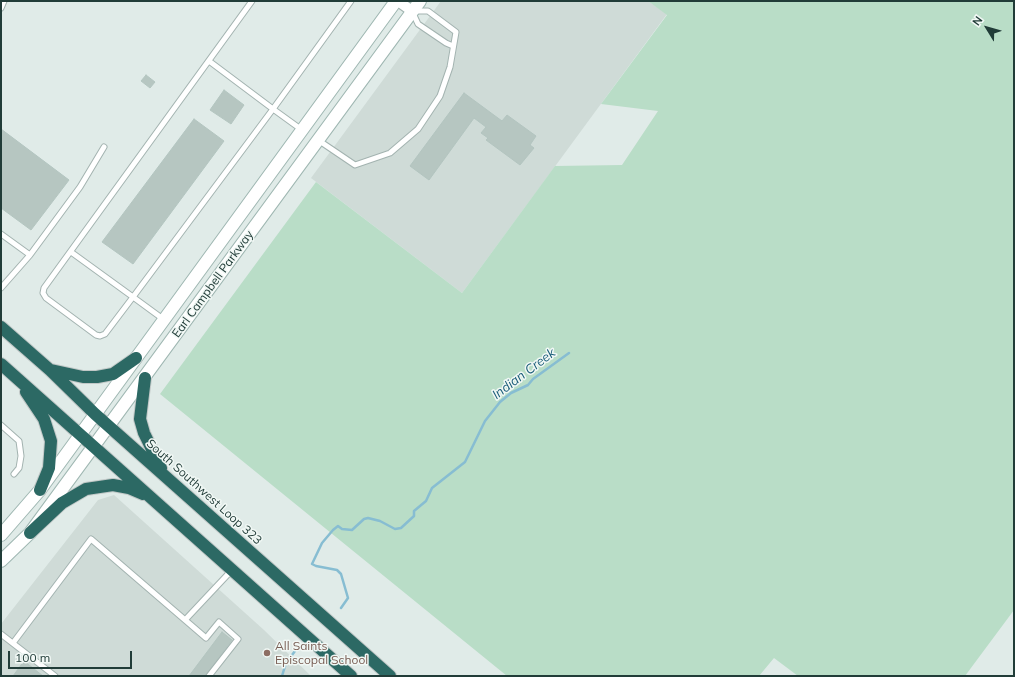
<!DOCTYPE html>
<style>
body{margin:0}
#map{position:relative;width:1015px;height:677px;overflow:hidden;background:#e0ebe8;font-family:Mulish,sans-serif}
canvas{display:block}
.frame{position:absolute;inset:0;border:2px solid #213c38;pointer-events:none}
.north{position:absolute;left:967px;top:8px;width:40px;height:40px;-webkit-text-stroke:3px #f1f8f5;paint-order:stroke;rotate:307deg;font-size:11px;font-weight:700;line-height:16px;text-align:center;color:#213c38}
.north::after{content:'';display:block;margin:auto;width:14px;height:18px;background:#213c38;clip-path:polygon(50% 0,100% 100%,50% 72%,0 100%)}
.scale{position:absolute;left:8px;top:651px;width:124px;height:18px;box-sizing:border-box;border:2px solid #213c38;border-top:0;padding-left:5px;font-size:12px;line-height:14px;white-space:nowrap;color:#213c38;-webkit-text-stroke:3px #f1f8f5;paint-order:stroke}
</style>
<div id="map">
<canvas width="1015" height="677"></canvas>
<div class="frame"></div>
<div class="north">N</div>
<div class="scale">100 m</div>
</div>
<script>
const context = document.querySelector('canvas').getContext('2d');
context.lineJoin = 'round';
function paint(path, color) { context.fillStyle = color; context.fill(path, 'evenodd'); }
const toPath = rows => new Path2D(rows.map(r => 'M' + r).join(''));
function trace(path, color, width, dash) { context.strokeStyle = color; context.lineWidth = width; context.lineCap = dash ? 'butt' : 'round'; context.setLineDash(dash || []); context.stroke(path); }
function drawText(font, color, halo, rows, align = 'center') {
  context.font = font + ' Mulish,sans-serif'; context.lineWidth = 3; context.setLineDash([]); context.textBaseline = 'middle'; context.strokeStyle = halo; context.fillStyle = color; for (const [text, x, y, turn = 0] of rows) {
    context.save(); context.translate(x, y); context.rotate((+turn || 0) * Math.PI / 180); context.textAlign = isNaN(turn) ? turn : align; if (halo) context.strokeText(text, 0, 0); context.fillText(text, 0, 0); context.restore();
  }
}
const built = toPath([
 [441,1,648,1,667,14,462,293,311,178],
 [114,495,264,630,311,676,1,676,1,624,98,500]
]);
const green = toPath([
 [648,1,1014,1,1014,610,965,676,798,676,774,658,759,676,507,676,160,394,316,182,462,293,555,166,622,165,658,111,601,104,667,15]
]);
const stream = toPath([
 [341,608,348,598,341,574,337,570,316,566,312,564,322,543,333,530,338,526,342,529,352,530,364,519,368,518,380,521,395,529,401,528,414,516,414,511,426,501,432,488,465,462,485,421,500,402,511,393,528,385,533,379,569,353],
 [282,676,286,663,295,651]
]);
const building = toPath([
 [146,75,155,82,150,88,141,81,146,75],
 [224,90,244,105,231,124,210,110,224,90],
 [464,93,502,121,507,115,536,136,530,145,534,148,520,165,486,140,488,138,481,133,486,127,474,118,429,180,410,166,464,93],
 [194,119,224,141,133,264,102,242,194,119],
 [1,129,69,180,31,230,1,208,1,129],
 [222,632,232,640,205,676,189,676,222,632],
 [24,661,43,676,13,676,24,661]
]);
const lane = toPath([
 [1,8,4,1],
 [209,61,273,109,351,1],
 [318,140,355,165,390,153,418,129,440,96,450,67,456,32,428,11,412,11,418,24,446,43,453,46],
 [1,234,30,255],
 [71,252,133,297,105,334,100,336,96,335,46,298,43,293,44,288,252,1],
 [1,288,30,255,80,187,104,147],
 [163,319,133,297,273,109,302,130],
 [1,425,19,441,21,456,19,468,14,474],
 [185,620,232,570],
 [1,634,55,676],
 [13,643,91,539,206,638,219,622,238,639,209,676]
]);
const street = toPath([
 [398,1,412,11]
]);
const secondary = toPath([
 [1,535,40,490,396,1],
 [1,561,30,533,420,1]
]);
const highway = toPath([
 [1,327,50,370,95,414,390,676],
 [1,364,351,676],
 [51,370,83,377,97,377,113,374,136,358],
 [145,378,140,419,144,433,161,468],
 [26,392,44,419,51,441,49,468,40,490],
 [30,533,62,503,86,489,113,485,129,488,143,494]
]);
const markers = [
 [267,653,4,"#8d6e63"]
];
const streetNames = [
 ["Earl Campbell Parkway",213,284,-54],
 ["South Southwest Loop 323",204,492,42]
];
const educationNames = [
 ["All Saints",275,646],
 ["Episcopal School",275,660]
];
const waterNames = [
 ["Indian Creek",524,374,-37]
];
paint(built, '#cfdbd7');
paint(green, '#b9ddc7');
trace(stream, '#87bdd2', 2.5);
paint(building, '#b6c6c1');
trace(building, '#b3c5c0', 1);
trace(lane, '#a3b3b0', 7);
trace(street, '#a3b3b0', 12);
trace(secondary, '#9fb7b2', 14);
trace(highway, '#c1c8c7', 14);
trace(lane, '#fff', 5);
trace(street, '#fff', 10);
trace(secondary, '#fff', 12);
trace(highway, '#2c6964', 12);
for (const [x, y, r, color] of markers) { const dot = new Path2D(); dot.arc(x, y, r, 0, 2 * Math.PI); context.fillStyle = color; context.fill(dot); trace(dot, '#f1f8f5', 1.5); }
drawText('12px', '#213c38', '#f1f8f5', streetNames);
drawText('12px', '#785e54', '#f1f8f5', educationNames, 'left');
drawText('italic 13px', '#1a5d79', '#f1f8f5', waterNames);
</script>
